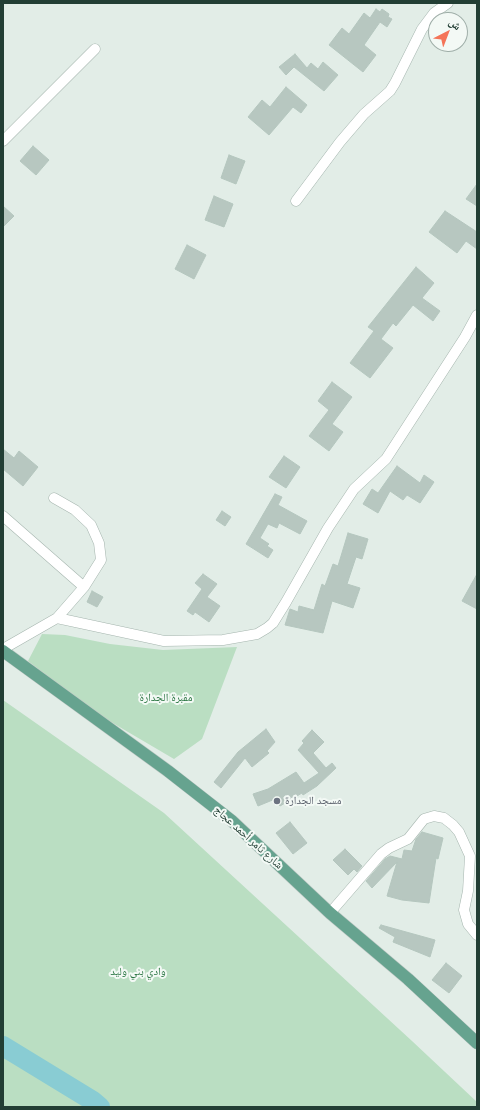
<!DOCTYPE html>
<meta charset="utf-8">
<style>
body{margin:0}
#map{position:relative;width:480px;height:1110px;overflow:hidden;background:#e2ede7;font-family:Poppins,"Noto Naskh Arabic",sans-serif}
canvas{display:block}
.frame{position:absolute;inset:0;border:4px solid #223e34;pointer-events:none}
.north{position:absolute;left:428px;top:12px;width:40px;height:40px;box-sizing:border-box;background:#f3f9f5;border:1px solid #9faea8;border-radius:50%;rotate:42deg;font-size:11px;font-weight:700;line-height:16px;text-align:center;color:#223e34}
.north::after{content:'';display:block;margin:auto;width:14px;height:18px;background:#f47458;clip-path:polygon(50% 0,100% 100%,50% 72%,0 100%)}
</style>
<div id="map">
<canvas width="480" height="1110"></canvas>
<div class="frame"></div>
<div class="north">ش</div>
</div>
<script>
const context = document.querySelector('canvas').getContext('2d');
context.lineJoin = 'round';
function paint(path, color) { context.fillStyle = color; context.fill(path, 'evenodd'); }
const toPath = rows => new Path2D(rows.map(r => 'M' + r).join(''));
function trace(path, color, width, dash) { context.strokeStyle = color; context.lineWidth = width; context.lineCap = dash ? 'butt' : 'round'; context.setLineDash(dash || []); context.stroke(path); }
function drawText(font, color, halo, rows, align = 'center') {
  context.font = font + ' Poppins,"Noto Naskh Arabic",sans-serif'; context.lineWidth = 4; context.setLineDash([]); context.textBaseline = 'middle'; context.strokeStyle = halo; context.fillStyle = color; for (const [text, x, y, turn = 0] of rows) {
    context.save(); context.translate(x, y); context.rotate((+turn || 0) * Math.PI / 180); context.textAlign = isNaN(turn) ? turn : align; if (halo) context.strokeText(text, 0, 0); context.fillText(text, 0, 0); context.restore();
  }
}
const green = toPath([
 [42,634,65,635,110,644,163,650,237,647,202,739,174,759,94,712,28,661],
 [3,700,164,813,412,1041,477,1102,477,1107,3,1107]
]);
const river = toPath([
 [3,1046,93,1101,100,1107]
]);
const building = toPath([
 [376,9,380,12,382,9,389,14,388,17,392,19,387,27,380,22,364,45,376,55,363,72,329,45,342,28,349,34,364,13,370,18,376,9],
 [295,54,307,68,311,63,318,69,323,62,338,75,324,91,294,67,286,75,279,67,295,54],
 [286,87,307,105,301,113,293,107,269,135,248,117,262,100,270,107,286,87],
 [33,146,49,160,36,175,20,161,33,146],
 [229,155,245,161,236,184,221,178,229,155],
 [477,184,477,206,466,199,477,184],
 [214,196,233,204,224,227,205,220,214,196],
 [3,206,14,216,3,227,3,206],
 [445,211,477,232,477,249,466,241,457,253,429,232,445,211],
 [187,245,206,255,194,279,175,269,187,245],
 [416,267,434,283,422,298,440,311,433,321,413,305,396,326,393,323,381,339,393,348,370,378,350,363,374,331,368,327,416,267],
 [332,382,352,397,332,424,343,432,329,451,309,436,329,410,318,401,332,382],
 [3,449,14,458,19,451,38,467,23,486,3,469,3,449],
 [284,456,300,467,286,488,269,477,284,456],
 [397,466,420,483,424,475,434,482,420,503,407,495,403,500,390,491,378,513,363,504,372,489,378,493,397,466],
 [275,494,282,497,278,505,307,521,300,534,279,523,277,528,268,524,260,538,269,544,267,546,273,550,268,558,246,544,275,494],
 [222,511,231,517,225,526,216,520,222,511],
 [348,533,368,539,362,559,356,557,347,584,360,588,353,608,332,601,323,633,285,625,290,609,298,612,299,606,314,610,322,584,325,586,333,564,338,566,348,533],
 [203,574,217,584,207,597,220,606,209,622,195,612,193,615,187,611,202,589,195,583,203,574],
 [477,574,477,609,462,601,477,574],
 [92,591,103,597,97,607,87,602,92,591],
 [266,729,275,742,267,751,269,753,252,767,245,758,221,788,214,782,238,752,266,729],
 [312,730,324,742,313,753,326,768,332,763,336,768,317,786,303,795,302,793,280,806,275,799,258,806,253,794,268,789,296,772,304,783,319,773,298,750,304,743,302,741,312,730],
 [290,822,307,843,293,854,276,833,290,822],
 [422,832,443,838,438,859,436,858,429,903,402,900,387,896,397,862,372,888,366,881,385,859,390,856,402,859,404,850,412,851,416,839,422,832],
 [345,849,362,866,357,872,354,869,348,875,333,860,345,849],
 [381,925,435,940,430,957,393,942,395,937,379,928,381,925],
 [446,963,462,976,449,993,432,980,446,963]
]);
const street = toPath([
 [3,141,95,49],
 [296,201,340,142,364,114,390,91,395,83,422,29,434,13,448,3],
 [54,498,75,510,91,525,99,543,101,560,84,587,57,618],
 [3,516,84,587],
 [3,649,57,618,164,641,223,640,257,634,267,628,273,623,286,602,328,528,354,489,386,459,465,337,477,315],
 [330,913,381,854,389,848,408,839,424,819,434,816,444,818,453,825,459,832,470,856,468,891,464,910,468,924,477,935]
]);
const primary = toPath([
 [3,651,168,771,232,821,330,913,408,979,477,1043]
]);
const markers = [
 [277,801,4,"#6b7280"]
];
const parkNames = [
 ["مقبرة الجدارة",166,698],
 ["وادي بني وليد",138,972]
];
const worshipNames = [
 ["مسجد الجدارة",285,801]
];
const streetNames = [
 ["شارع ثامر أحمد عجاج",248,838,42]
];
paint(green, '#badec2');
trace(river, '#89ccd3', 20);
paint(building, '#b7c7c0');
trace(building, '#b4c6be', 1);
trace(street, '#a5b5ae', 11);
trace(primary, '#c1c9c6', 13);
trace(street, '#fff', 10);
trace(primary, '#66a38f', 12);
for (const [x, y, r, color] of markers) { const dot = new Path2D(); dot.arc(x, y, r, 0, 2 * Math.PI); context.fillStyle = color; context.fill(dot); trace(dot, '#f3f9f5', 1.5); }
drawText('11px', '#2b7643', '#f3f9f5', parkNames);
drawText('11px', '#5b616d', '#f3f9f5', worshipNames, 'left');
drawText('11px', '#223e34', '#f3f9f5', streetNames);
</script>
